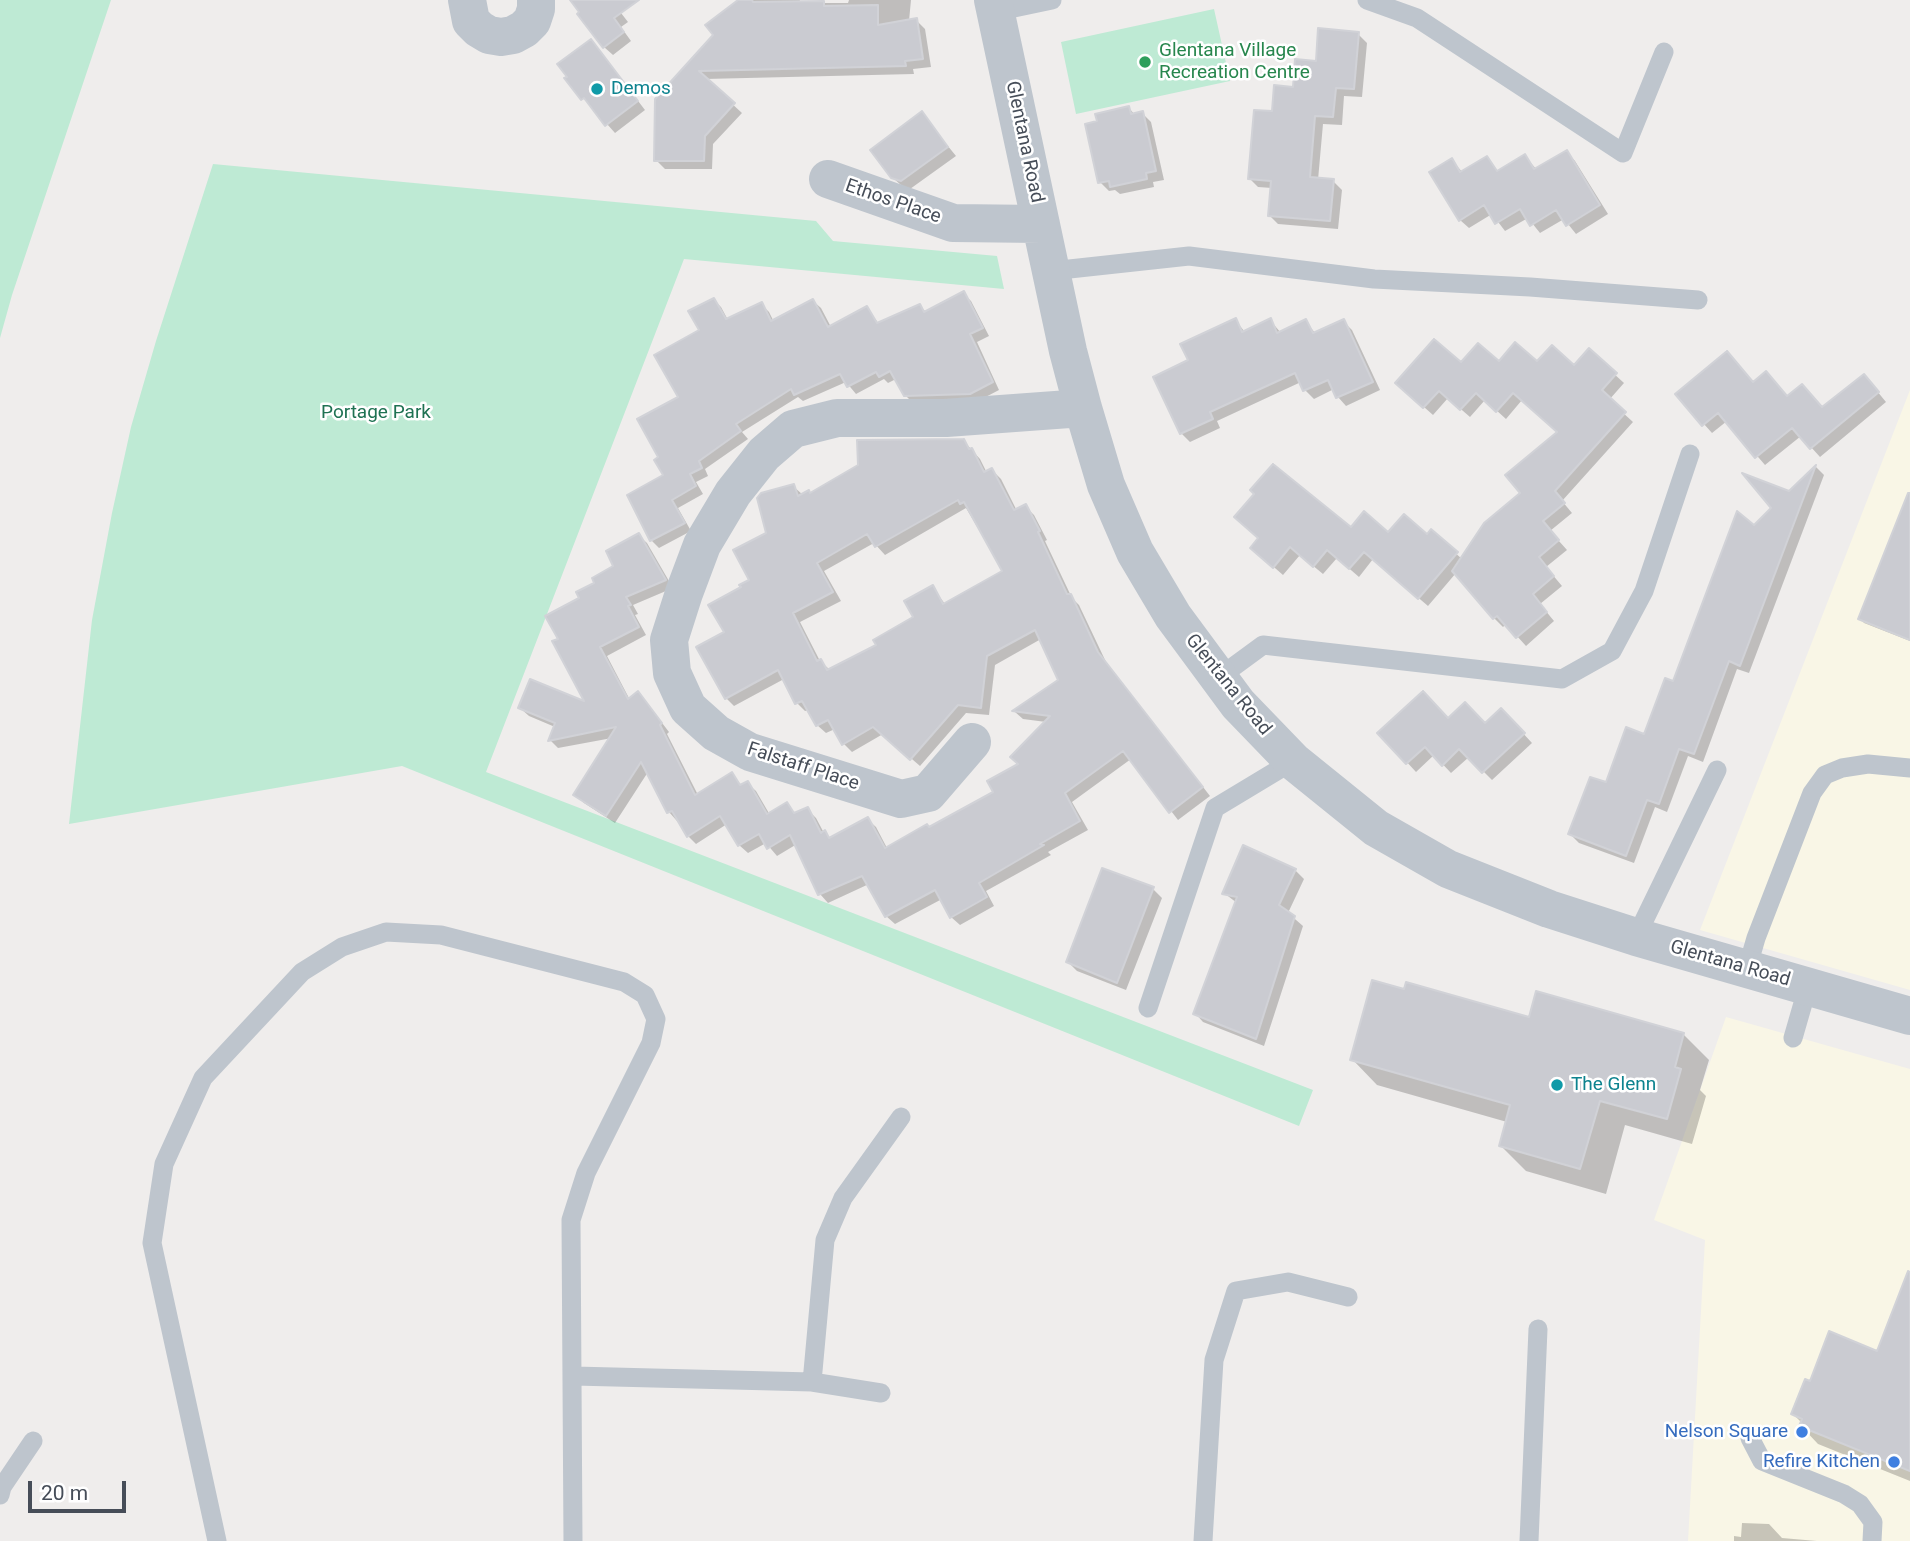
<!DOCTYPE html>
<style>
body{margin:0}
#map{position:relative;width:1910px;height:1541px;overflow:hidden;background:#efedec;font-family:Roboto,sans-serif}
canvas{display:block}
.scale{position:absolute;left:28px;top:1481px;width:98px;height:32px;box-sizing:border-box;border:4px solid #464d58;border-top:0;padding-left:9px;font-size:21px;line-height:24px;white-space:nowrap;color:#464d58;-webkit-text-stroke:5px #fff;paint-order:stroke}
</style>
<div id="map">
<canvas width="1910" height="1541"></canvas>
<div class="scale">20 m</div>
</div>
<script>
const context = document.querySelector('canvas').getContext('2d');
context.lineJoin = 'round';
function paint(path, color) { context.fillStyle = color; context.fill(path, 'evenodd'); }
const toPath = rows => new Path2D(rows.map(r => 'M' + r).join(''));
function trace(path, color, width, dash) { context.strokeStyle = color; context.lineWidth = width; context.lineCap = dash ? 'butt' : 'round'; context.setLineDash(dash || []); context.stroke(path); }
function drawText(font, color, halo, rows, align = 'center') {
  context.font = font + ' Roboto,sans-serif'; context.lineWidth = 5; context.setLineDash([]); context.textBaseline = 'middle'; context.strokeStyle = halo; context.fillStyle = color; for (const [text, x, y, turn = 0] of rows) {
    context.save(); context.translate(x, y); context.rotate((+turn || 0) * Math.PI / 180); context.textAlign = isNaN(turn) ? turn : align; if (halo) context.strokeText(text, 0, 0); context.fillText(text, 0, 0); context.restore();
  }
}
const commercial = toPath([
 [1910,390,1910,990,1700,930],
 [1726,1017,1910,1069,1910,1541,1688,1541,1705,1240,1654,1220]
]);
const green = toPath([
 [0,0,111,0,12,295,0,338],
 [1214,9,1230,81,1076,114,1061,42],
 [213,164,816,221,833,241,997,256,1004,289,684,259,486,772,1313,1090,1299,1126,402,766,69,824,92,620,112,513,131,427,156,341]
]);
const shadow = toPath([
 [572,0,611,0,628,22,621,27,631,41,613,55,604,47],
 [740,0,800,0,799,3,848,3,849,0,911,0,909,21,916,20,925,29,931,67,913,69,914,74,705,79,742,113,713,144,712,169,665,169,656,160,715,35],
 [1358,34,1367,43,1362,97,1344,96,1342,125,1323,124,1318,180,1333,181,1342,190,1338,229,1278,224,1269,215,1272,188,1258,187,1250,179,1273,113,1317,63],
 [599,50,645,110,615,133,567,79],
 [1129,108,1135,115,1142,113,1151,122,1164,180,1153,182,1154,187,1120,194,1115,190,1109,191,1100,182],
 [922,114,956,156,910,189,902,186,892,177],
 [1567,152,1575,161,1608,214,1576,234,1564,219,1540,233,1528,218,1505,231,1492,214,1469,228,1460,220,1452,160,1463,173,1487,159,1499,172,1525,156,1537,170],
 [964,294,971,301,989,336,977,342,999,390,978,401,913,403,905,395,896,379,888,383,884,379,856,394,846,382,803,401,798,397,742,432,748,439,705,469,708,476,696,482,703,494,678,508,691,531,659,548,651,540,630,495,665,476,660,458,701,330,714,300,721,307,728,320,761,304,769,312,774,322,813,301,821,308,831,327,867,308,879,324,920,306,927,313],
 [1235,320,1245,332,1270,320,1281,333,1306,322,1316,334,1343,321,1352,330,1380,390,1346,406,1338,397,1334,389,1314,399,1305,390,1301,382,1217,421,1220,428,1190,442,1181,433,1190,361],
 [1589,351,1624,383,1609,400,1633,422,1562,501,1572,513,1550,531,1567,550,1546,567,1562,586,1540,604,1554,621,1526,646,1506,624,1503,627,1494,618,1456,573,1428,606,1373,559,1359,577,1337,558,1323,574,1300,555,1283,575,1252,548,1351,530,1428,537,1432,532,1462,559,1522,493,1559,433,1522,400,1506,419,1485,400,1470,417,1448,398,1433,415,1406,391,1461,365,1537,364,1574,367],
 [1753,384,1823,409,1872,385,1886,402,1820,457,1801,436,1765,465,1727,421,1712,433,1677,394],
 [963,440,980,459,987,473,992,470,1001,479,1017,511,1025,506,1034,515,1047,540,1045,541,1072,598,1079,605,1106,662,1210,796,1178,820,1131,759,1072,802,1088,830,1048,852,1051,855,986,891,994,906,960,925,951,917,942,899,895,924,886,916,869,884,828,903,820,894,797,844,777,856,766,843,748,853,739,845,727,824,696,844,688,836,679,820,677,821,669,812,648,772,615,823,584,803,575,794,612,738,558,748,550,740,555,727,529,716,520,708,588,704,560,639,581,599,616,566,638,535,647,543,673,588,633,605,638,614,635,615,646,635,607,656,630,700,646,702,669,732,667,734,698,795,732,774,742,786,747,783,756,791,770,815,787,805,796,814,807,809,816,818,824,833,831,839,867,819,876,827,887,848,930,829,996,792,1021,765,1046,722,1023,719,1015,712,1061,681,1041,639,995,665,989,715,966,713,920,766,883,734,852,752,844,744,835,729,826,733,817,725,809,710,805,711,797,703,784,679,734,706,726,698,726,633,743,588,751,581,768,534,793,486,803,495,811,494],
 [966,508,1004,572,945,604,933,588,915,618,878,646,829,669,820,661,800,622,841,601,824,571,874,543,885,555],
 [1816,467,1824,475,1749,673,1737,669,1703,762,1688,756,1667,812,1655,807,1634,863,1579,843,1570,834,1645,736,1754,528],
 [1910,493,1910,641,1864,623,1861,619],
 [1510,719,1532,743,1492,780,1469,757,1451,773,1434,755,1416,772,1380,733,1448,720,1485,725],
 [1295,870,1304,879,1288,913,1303,926,1264,1046,1203,1022,1195,1013,1237,903,1224,893],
 [1153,889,1162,898,1126,990,1077,971,1068,962],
 [1530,1019,1683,1034,1709,1060,1700,1090,1706,1096,1692,1144,1625,1125,1606,1194,1526,1171,1501,1146,1507,1122,1377,1085,1352,1059],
 [1910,1271,1910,1481,1818,1444,1801,1426,1802,1423,1793,1414,1811,1383,1878,1353],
 [1742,1523,1769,1524,1782,1538,1817,1541,1734,1541,1734,1536,1741,1537]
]);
const building = toPath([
 [570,0,639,0,614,18,624,32,603,48,577,14,579,12,570,0],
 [738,0,752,0,753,2,824,1,824,6,878,5,878,25,917,18,923,59,905,61,906,66,699,71,735,103,705,136,704,161,654,161,655,99,713,35,705,25,738,0],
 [1318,28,1359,32,1354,89,1336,88,1333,117,1315,116,1310,177,1334,179,1330,221,1268,216,1271,181,1248,179,1254,110,1272,111,1274,85,1293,87,1295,59,1316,61,1318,28],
 [591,39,638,101,605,126,584,98,581,100,564,78,567,77,557,64,591,39],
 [1129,106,1131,114,1143,111,1156,171,1146,173,1147,179,1110,187,1109,181,1098,183,1085,124,1097,121,1095,114,1129,106],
 [922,111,948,147,901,181,891,178,870,150,922,111],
 [1567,150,1600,205,1566,226,1556,210,1530,226,1520,209,1495,224,1484,205,1459,221,1429,172,1452,158,1460,172,1487,156,1497,171,1525,154,1534,169,1567,150],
 [964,291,983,328,970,334,993,382,970,394,904,396,890,371,879,377,876,372,847,387,840,374,794,395,791,389,736,424,741,431,699,461,702,468,690,474,696,486,672,500,685,523,650,541,627,495,663,475,654,460,658,457,637,419,678,397,654,355,699,330,688,311,714,298,726,319,762,302,771,321,813,299,828,327,867,306,877,323,920,304,924,312,964,291],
 [1236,318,1242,332,1271,318,1277,333,1306,319,1313,333,1344,319,1373,382,1336,398,1328,380,1303,391,1295,373,1210,412,1213,419,1180,434,1153,377,1188,360,1180,344,1236,318],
 [1434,339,1461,362,1478,343,1499,361,1515,342,1537,361,1552,345,1574,365,1589,348,1617,373,1602,390,1626,412,1555,491,1565,503,1543,521,1559,540,1539,557,1554,576,1533,594,1547,612,1516,638,1497,616,1493,619,1452,571,1484,523,1520,493,1505,475,1557,432,1513,393,1496,412,1476,393,1460,410,1439,391,1423,408,1395,383,1434,339],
 [1727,351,1753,382,1766,371,1787,396,1802,384,1822,407,1864,374,1879,392,1810,449,1792,428,1755,458,1718,413,1702,426,1675,394,1727,351],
 [964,439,969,449,972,448,984,472,992,468,1014,510,1026,504,1040,531,1038,532,1067,594,1071,594,1098,652,1203,787,1169,813,1123,751,1065,793,1080,821,1040,844,1044,845,979,883,987,897,950,918,935,890,885,917,862,876,818,895,790,835,767,849,759,834,738,846,720,816,687,837,672,811,667,813,641,762,606,816,573,795,616,727,548,741,555,723,518,708,530,679,584,701,552,641,558,639,545,616,579,598,576,592,594,583,592,578,613,566,606,551,639,533,666,580,626,597,631,605,628,606,639,627,600,647,628,699,638,691,662,723,660,725,695,795,732,772,740,785,748,781,767,814,787,802,794,813,808,807,821,833,825,830,829,838,868,817,885,848,927,824,929,827,993,792,987,781,1018,764,1010,757,1050,716,1012,711,1058,680,1035,630,987,656,981,708,958,705,910,760,873,727,842,745,828,720,816,726,802,701,795,704,778,670,725,699,696,647,724,632,708,605,741,587,739,585,749,580,733,550,766,533,757,498,761,493,794,484,798,496,809,490,810,493,858,465,857,440,964,439],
 [958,500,960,504,964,502,1002,571,943,604,933,585,904,601,913,617,873,640,876,645,827,670,821,659,817,661,793,613,833,592,817,563,867,534,875,547,958,500],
 [1273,464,1351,527,1364,511,1388,532,1404,514,1427,534,1431,529,1458,552,1418,599,1364,552,1349,569,1327,550,1313,567,1290,547,1273,568,1250,548,1258,538,1234,517,1254,494,1250,490,1273,464],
 [1816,465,1740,666,1729,661,1694,754,1679,749,1659,804,1647,800,1626,856,1568,834,1590,777,1606,782,1626,727,1644,734,1665,678,1673,681,1737,511,1754,525,1771,508,1742,473,1789,491,1816,465],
 [1908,493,1910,493,1910,640,1858,619,1908,493],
 [1423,691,1448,718,1465,702,1485,723,1501,708,1525,733,1482,773,1459,749,1442,766,1425,747,1406,764,1377,733,1423,691],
 [1243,845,1296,869,1279,905,1295,916,1256,1039,1193,1014,1237,897,1222,894,1243,845],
 [1102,868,1154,887,1117,983,1066,962,1102,868],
 [1372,980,1404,989,1406,982,1529,1017,1536,991,1684,1033,1675,1067,1681,1069,1667,1119,1600,1101,1580,1169,1499,1146,1510,1105,1350,1060,1372,980],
 [1908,1271,1910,1272,1910,1471,1799,1426,1802,1419,1791,1414,1805,1379,1810,1381,1829,1331,1877,1351,1908,1271]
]);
const lane = toPath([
 [1367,0,1417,18,1623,153,1664,52],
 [995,12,1052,0],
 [1051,271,1189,256,1374,279,1530,287,1698,300],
 [1218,678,1263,645,1562,679,1612,651,1644,591,1690,454],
 [1636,937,1717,770],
 [1747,969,1756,938,1812,793,1825,775,1842,768,1868,764,1910,768],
 [1148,1008,1215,808,1293,761],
 [1793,1038,1808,986],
 [574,1376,812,1382,881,1393],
 [812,1382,825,1240,843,1198,901,1117],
 [1750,1438,1762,1461,1844,1494,1860,1504,1873,1522,1872,1541],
 [0,1495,2,1487,33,1441],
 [217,1541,152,1243,164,1164,203,1078,302,972,342,947,386,932,441,935,624,982,645,995,656,1019,651,1043,586,1173,571,1220,573,1541],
 [1203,1541,1214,1360,1236,1291,1288,1282,1348,1297],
 [1529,1541,1538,1329]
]);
const street = toPath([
 [467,0,471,21,479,29,489,35,501,37,513,35,524,29,532,21,536,9,536,0],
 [993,0,1068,351,1083,408,1106,485,1135,552,1173,616,1238,704,1293,761,1376,828,1448,869,1549,909,1636,937,1910,1016],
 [828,179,953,223,1041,224],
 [972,742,928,793,901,799,750,752,716,733,688,708,672,673,669,640,684,593,702,545,733,493,764,454,793,429,837,418,946,418,1083,408]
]);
const markers = [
 [1145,62,7,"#2e9e5b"],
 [597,89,7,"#0f9aa8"],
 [1557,1085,7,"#0f9aa8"],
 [1802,1432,7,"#3f7fe0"],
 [1894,1462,7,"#3f7fe0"]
];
const leisureNames = [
 ["Glentana Village",1159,51],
 ["Recreation Centre",1159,73]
];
const cultureNames = [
 ["Demos",611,89],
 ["The Glenn",1571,1085]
];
const streetNames = [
 ["Glentana Road",1024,142,78],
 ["Ethos Place",893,202,19],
 ["Glentana Road",1228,685,51],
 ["Falstaff Place",803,767,18],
 ["Glentana Road",1730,964,16]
];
const parkNames = [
 ["Portage Park",376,413]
];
const shopNames = [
 ["Nelson Square",1788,1432],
 ["Refire Kitchen",1880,1462]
];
paint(commercial, '#f9f6e6');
paint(green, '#beead4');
paint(shadow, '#0003');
paint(building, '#cacbd1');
trace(building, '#d1d2d7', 2);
trace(lane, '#bec5cd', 19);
trace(street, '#bec5cd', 38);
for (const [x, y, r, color] of markers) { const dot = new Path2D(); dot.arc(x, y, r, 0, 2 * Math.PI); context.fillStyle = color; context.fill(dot); trace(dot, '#fff', 2.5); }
drawText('19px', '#27864d', '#fff', leisureNames, 'left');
drawText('19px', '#0d838f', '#fff', cultureNames, 'left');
drawText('19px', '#464d58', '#fff', streetNames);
drawText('19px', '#1f7253', '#fff', parkNames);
drawText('19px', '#366cbe', '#fff', shopNames, 'right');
</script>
